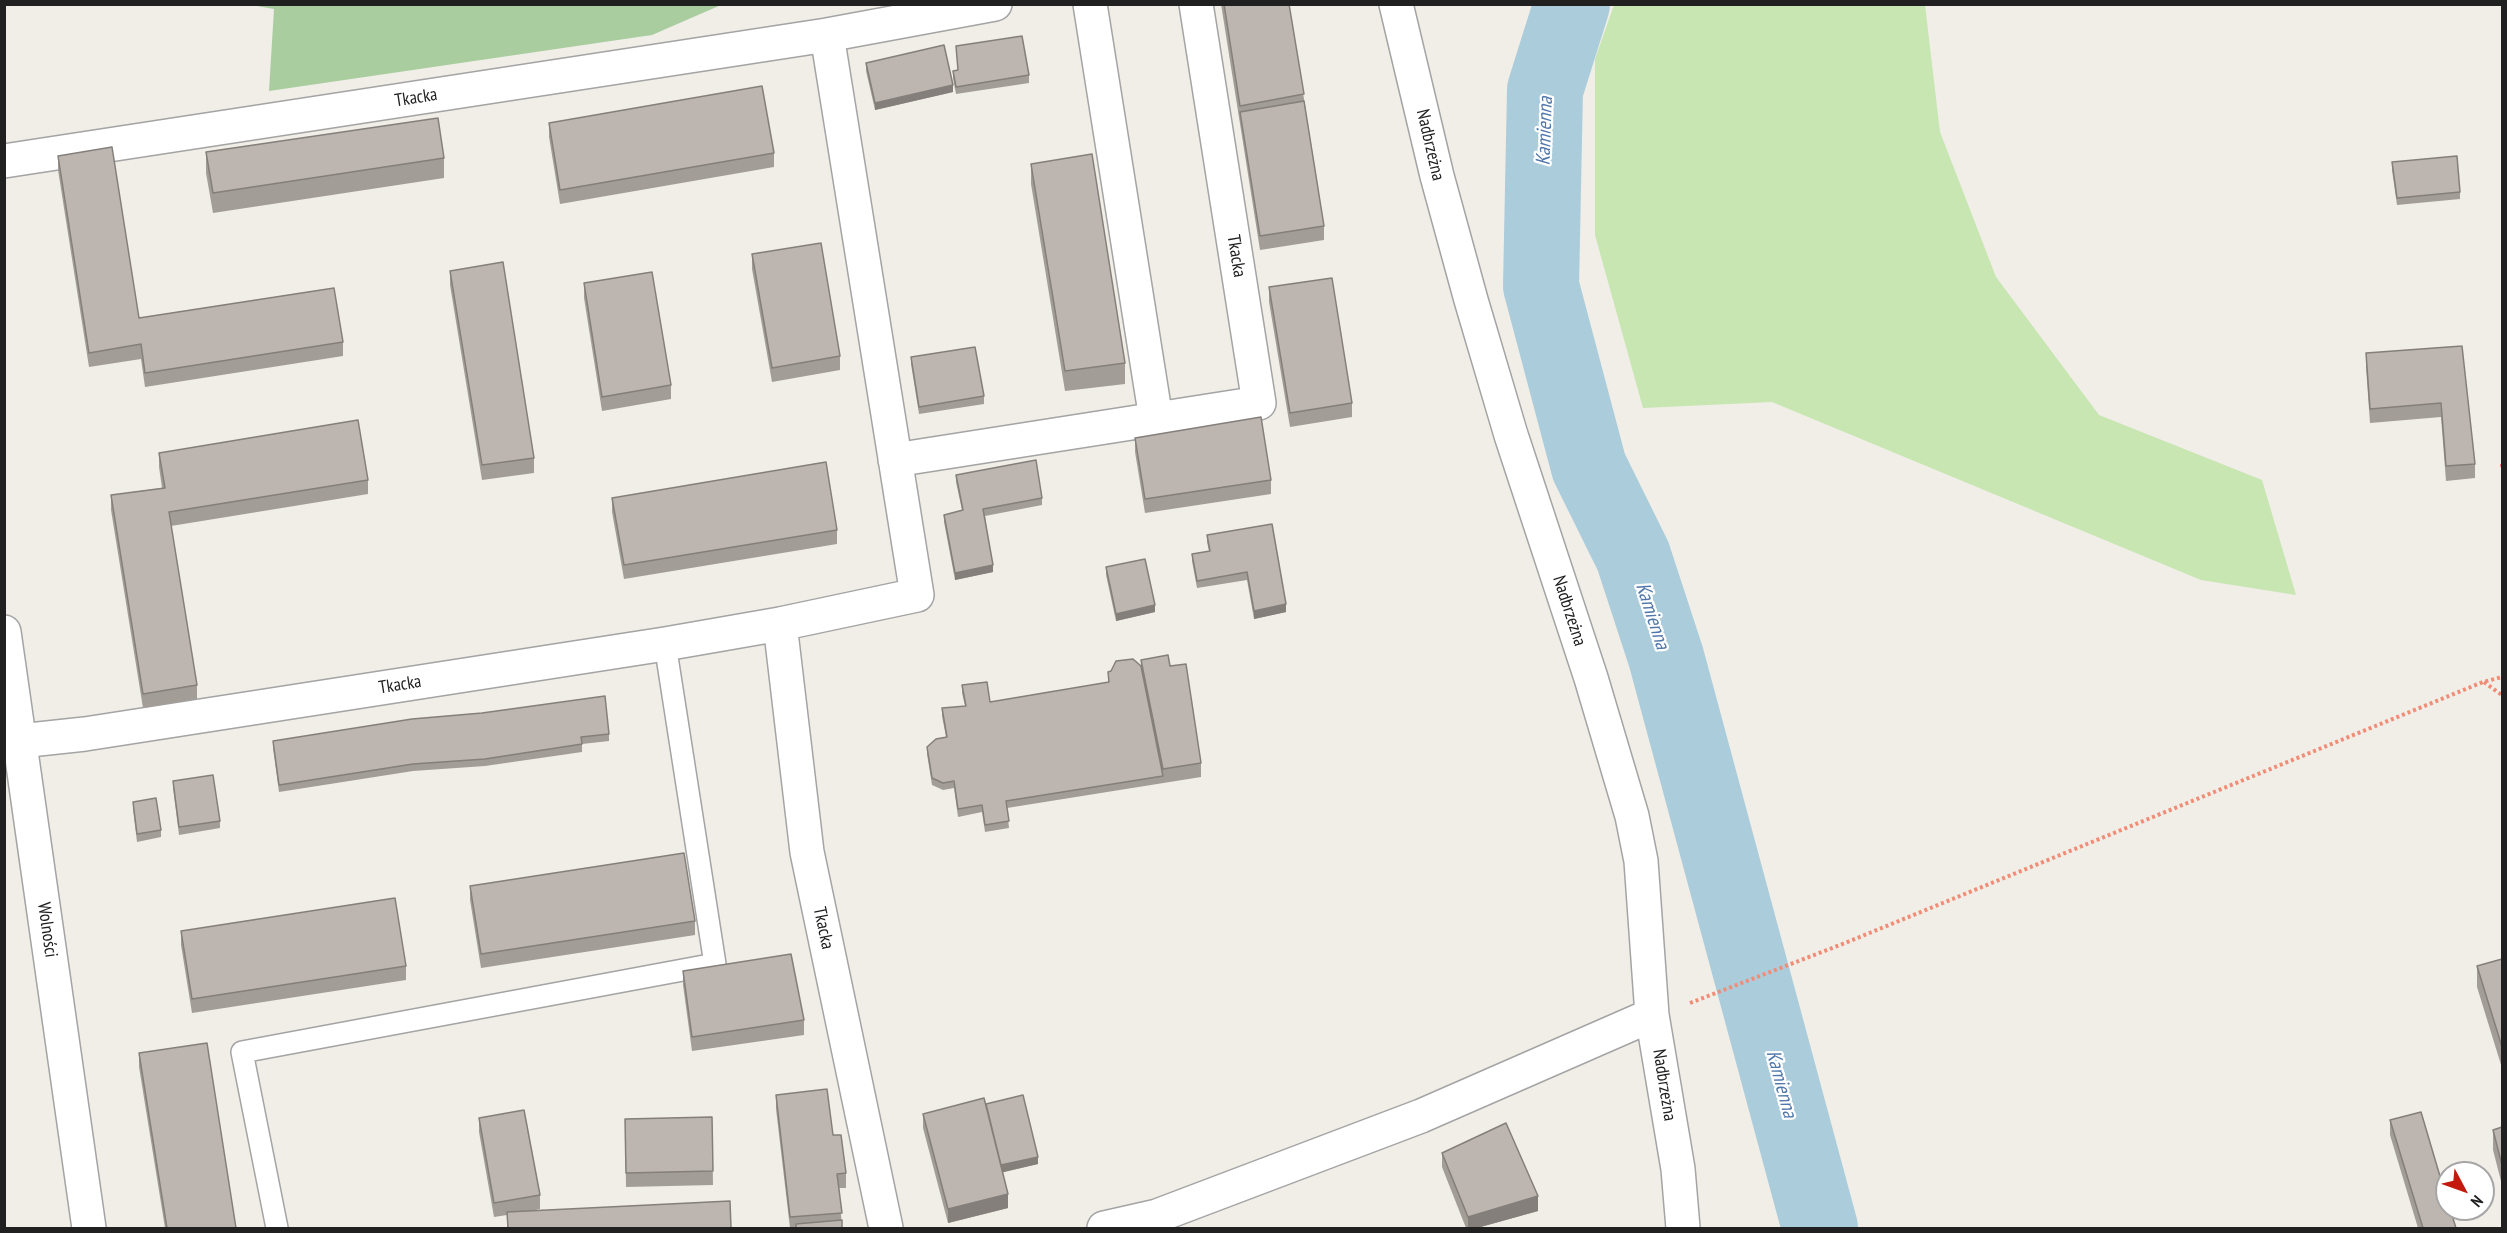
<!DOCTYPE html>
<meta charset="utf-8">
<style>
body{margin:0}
#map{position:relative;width:2507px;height:1233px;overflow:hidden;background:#f0eee7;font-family:"PT Sans Narrow",sans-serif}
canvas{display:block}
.frame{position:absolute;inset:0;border:6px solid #202020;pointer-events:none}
.north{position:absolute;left:2435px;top:1161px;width:60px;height:60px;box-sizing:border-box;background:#fff;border:2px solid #a6a6a6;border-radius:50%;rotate:131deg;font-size:16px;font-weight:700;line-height:24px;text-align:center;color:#202020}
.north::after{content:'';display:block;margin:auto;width:21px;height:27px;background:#c31a0d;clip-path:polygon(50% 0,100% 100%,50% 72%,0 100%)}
</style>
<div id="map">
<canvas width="2507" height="1233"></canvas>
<div class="frame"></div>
<div class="north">N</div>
</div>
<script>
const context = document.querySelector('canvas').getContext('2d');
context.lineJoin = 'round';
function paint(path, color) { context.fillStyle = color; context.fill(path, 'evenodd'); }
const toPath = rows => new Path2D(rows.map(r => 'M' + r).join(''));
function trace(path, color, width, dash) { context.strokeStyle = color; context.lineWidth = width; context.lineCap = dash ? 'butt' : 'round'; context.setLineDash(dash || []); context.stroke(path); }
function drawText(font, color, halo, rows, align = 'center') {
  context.font = font + ' "PT Sans Narrow",sans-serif'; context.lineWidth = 4.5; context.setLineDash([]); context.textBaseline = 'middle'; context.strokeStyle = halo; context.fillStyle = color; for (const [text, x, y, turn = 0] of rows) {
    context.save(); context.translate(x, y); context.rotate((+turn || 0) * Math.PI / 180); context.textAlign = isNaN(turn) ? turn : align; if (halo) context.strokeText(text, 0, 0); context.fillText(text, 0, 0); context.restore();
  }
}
const grass = toPath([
 [1614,5,1925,5,1940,132,1996,277,2099,415,2262,480,2296,595,2201,580,1772,402,1643,408,1595,235,1595,59]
]);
const forest = toPath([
 [251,5,721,4,721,5,652,35,269,91,274,9]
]);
const river = toPath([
 [1572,4,1545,90,1541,286,1589,467,1633,556,1666,657,1820,1228]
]);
const path = toPath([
 [2502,464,2502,468],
 [2484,682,2502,695],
 [1690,1003,1845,943,2483,682,2502,677]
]);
const service = toPath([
 [277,1228,242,1052,715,964,665,644]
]);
const minor = toPath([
 [1090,4,1156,419],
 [1396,4,1437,176,1471,300,1511,435,1591,678,1632,816,1641,861,1652,1015,1678,1169,1683,1228],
 [4,161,827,35,995,4],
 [895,460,1259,403,1196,4],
 [780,624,807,852,886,1228],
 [20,741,85,734,665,644,780,624,917,595,827,35],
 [1104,1228,1157,1216,1421,1116,1652,1015]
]);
const tertiary = toPath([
 [4,632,89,1228]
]);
const wall = toPath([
 [1221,4,1289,4,1324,226,1324,240,1260,250],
 [956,46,1029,75,1029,83,956,94,953,78,953,71,958,70],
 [866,63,953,92,875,110,866,71],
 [549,123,774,153,774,167,560,204,549,137],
 [206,152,444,158,444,178,213,213,206,173],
 [58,156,139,318,343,342,343,356,145,387,141,359,89,367,58,170],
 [2392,162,2460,192,2460,199,2397,205,2392,170],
 [1031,164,1125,363,1125,384,1065,391,1031,184],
 [752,254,840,356,840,370,772,382,752,269],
 [450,271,534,458,534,473,482,480,450,285],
 [584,283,671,385,671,399,602,411,584,298],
 [1269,287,1352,403,1352,417,1290,427,1269,302],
 [2462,346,2475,464,2475,478,2446,481,2441,417,2370,423,2366,367,2366,353],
 [911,357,984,396,984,404,919,414,911,364],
 [1135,438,1271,480,1271,494,1145,513,1135,452],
 [159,453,368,480,368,494,171,526,197,685,197,699,143,708,111,510,111,495,162,488,159,467],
 [956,475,1042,498,1042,505,985,516,993,572,955,580,944,522,944,515,962,510,956,482],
 [612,498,837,530,837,544,624,579,612,512],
 [1272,524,1286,612,1254,619,1247,580,1197,588,1192,561,1192,554,1209,551,1207,542,1207,535],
 [1106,567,1155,612,1116,621,1106,575],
 [1141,660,1170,666,1201,763,1201,777,1007,808,1009,828,985,832,982,812,958,817,954,788,943,790,932,785,927,754,927,747,946,737,942,716,942,708,965,706,962,693,962,685,990,702,1108,683,1108,672,1141,666],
 [609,734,609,741,582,744,582,752,485,766,413,771,279,792,273,748,273,741],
 [173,781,220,821,220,828,179,835,173,788],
 [133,802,161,830,161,837,137,842,133,809],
 [470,886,695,921,695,935,481,968,470,900],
 [181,931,406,966,406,980,192,1013,181,945],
 [2502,959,2502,1068,2477,987,2477,966],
 [683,971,804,1020,804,1035,692,1051,683,985],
 [139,1053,236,1228,165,1228,139,1067],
 [776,1095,833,1135,846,1173,846,1188,839,1188,842,1228,790,1228,776,1109],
 [986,1104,1038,1164,1003,1172,1008,1208,948,1223,923,1128,923,1114],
 [712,1117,713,1185,626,1187,625,1119],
 [479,1118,540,1195,540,1209,531,1211,731,1228,507,1228,507,1215,494,1217,479,1132],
 [2390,1120,2456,1228,2418,1228,2390,1135],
 [2502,1127,2502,1185,2493,1150,2493,1130],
 [1442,1153,1538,1211,1477,1228,1466,1228,1442,1167]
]);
const shadedWall = toPath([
 [953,85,953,92,875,110,875,103],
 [993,565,993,572,955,580,955,573],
 [1286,604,1286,612,1254,619,1254,611],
 [1155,605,1155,612,1116,621,1116,614],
 [1038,1157,1038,1164,1000,1173,1000,1165],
 [1008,1194,1008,1208,948,1223,948,1209],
 [1538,1196,1538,1211,1477,1228,1468,1228,1468,1217]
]);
const building = toPath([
 [1224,4,1289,4,1304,94,1240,106,1224,4],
 [1022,36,1029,75,956,87,953,71,958,70,956,46,1022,36],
 [944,45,953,85,875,103,866,63,944,45],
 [762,86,774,153,560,190,549,123,762,86],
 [1304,101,1324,226,1260,236,1240,112,1304,101],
 [438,118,444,158,213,193,206,152,438,118],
 [112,147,139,318,334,288,343,342,145,373,141,344,89,353,58,156,112,147],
 [1092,154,1125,363,1065,371,1031,164,1092,154],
 [2457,156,2460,192,2397,198,2392,162,2457,156],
 [821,243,840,356,772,368,752,254,821,243],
 [503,262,534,458,482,465,450,271,503,262],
 [652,272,671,385,602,397,584,283,652,272],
 [1332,278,1352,403,1290,413,1269,287,1332,278],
 [2462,346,2475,464,2446,466,2441,403,2370,409,2366,353,2462,346],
 [975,347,984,396,919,407,911,357,975,347],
 [1261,417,1271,480,1145,499,1135,438,1261,417],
 [358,420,368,480,169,512,197,685,143,694,111,495,165,488,159,453,358,420],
 [1036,460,1042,498,983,509,993,565,955,573,944,515,963,510,956,475,1036,460],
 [826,462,837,530,624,565,612,498,826,462],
 [1272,524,1286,604,1254,611,1247,572,1197,581,1192,554,1210,551,1207,535,1272,524],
 [1145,559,1155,605,1116,614,1106,567,1145,559],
 [1168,655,1170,666,1186,664,1201,763,1163,769,1141,660,1168,655],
 [1133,659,1141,666,1163,776,1006,801,1009,821,985,825,982,805,958,809,954,781,943,783,932,778,927,747,936,739,947,737,942,708,966,706,962,685,987,682,990,702,1109,682,1108,672,1111,671,1116,661,1133,659],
 [605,696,609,734,581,737,582,744,485,759,413,764,279,785,273,741,412,719,482,713,605,696],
 [213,775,220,821,179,827,173,781,213,775],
 [156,798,161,830,137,834,133,802,156,798],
 [684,853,695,921,481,954,470,886,684,853],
 [395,898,406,966,192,999,181,931,395,898],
 [791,954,804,1020,692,1037,683,971,791,954],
 [2502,959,2502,1047,2477,966,2502,959],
 [207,1043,236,1228,167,1228,139,1053,207,1043],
 [827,1089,833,1135,841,1135,846,1173,837,1174,842,1213,790,1217,776,1095,827,1089],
 [1023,1095,1038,1157,1001,1165,986,1104,1023,1095],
 [984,1098,1008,1194,948,1209,923,1114,984,1098],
 [524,1110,540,1195,494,1203,479,1118,524,1110],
 [2421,1112,2447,1200,2447,1209,2450,1209,2456,1228,2423,1228,2390,1120,2421,1112],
 [712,1117,713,1171,626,1173,625,1119,712,1117],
 [1506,1123,1538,1196,1468,1217,1442,1153,1506,1123],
 [2502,1127,2502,1165,2493,1130,2502,1127],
 [730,1201,731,1228,508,1228,507,1212,730,1201],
 [842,1220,842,1228,796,1228,796,1224,842,1220]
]);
const streetNames = [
 ["Tkacka",416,98,-9],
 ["Nadbrzeżna",1430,145,77],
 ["Tkacka",1236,256,81],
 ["Nadbrzeżna",1569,611,72],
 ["Tkacka",400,685,-9],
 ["Tkacka",823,928,78],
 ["Wolności",47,930,82],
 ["Nadbrzeżna",1664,1085,81]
];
const waterNames = [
 ["Kamienna",1545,131,-88],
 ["Kamienna",1652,616,72],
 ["Kamienna",1781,1084,75]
];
paint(grass, '#c7e6b1');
paint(forest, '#a9cd9f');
trace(river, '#abccdb', 76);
trace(service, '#a4a4a4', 24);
trace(minor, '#a4a4a4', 36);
trace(tertiary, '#a4a4a4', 36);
trace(path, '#f18c77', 4, [3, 3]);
trace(service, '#fff', 21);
trace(minor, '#fff', 33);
trace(tertiary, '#fff', 33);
paint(wall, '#a39d97');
paint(shadedWall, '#847f7b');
paint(building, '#bdb6b0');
trace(building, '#847f7b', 1.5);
drawText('18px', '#202020', '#fff', streetNames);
drawText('italic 20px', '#5278ab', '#fff', waterNames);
</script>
